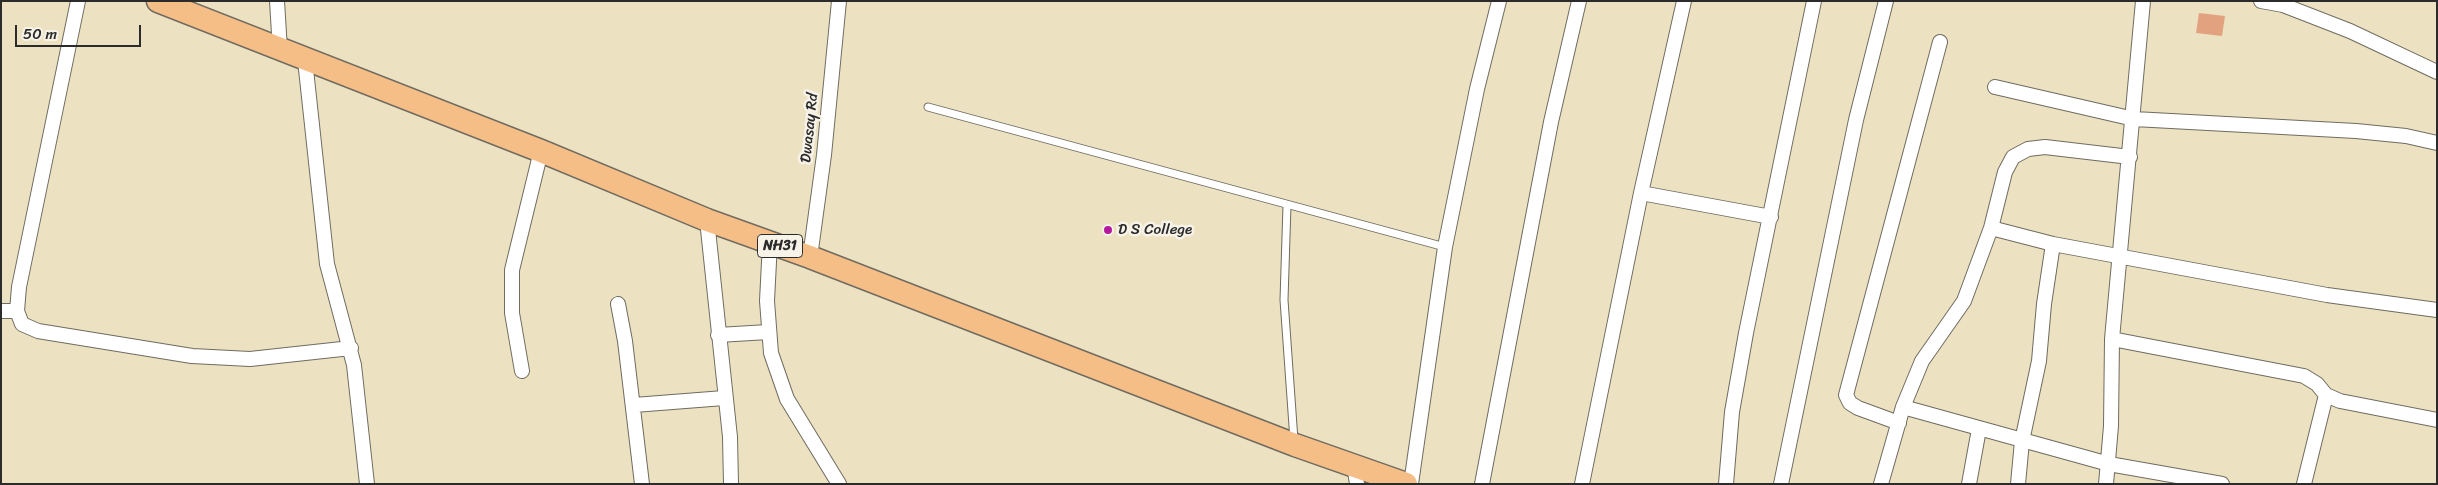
<!DOCTYPE html>
<style>
body{margin:0}
#map{position:relative;width:2438px;height:485px;overflow:hidden;background:#ece2c2;font-family:Sriracha,sans-serif}
canvas{display:block}
.frame{position:absolute;inset:0;border:2px solid #2b2b2b;pointer-events:none}
.scale{position:absolute;left:15px;top:25px;width:126px;height:22px;box-sizing:border-box;border:2px solid #2b2b2b;border-top:0;padding-left:6px;font-size:15px;line-height:18px;white-space:nowrap;color:#2b2b2b;-webkit-text-stroke:4px #f7f3e8;paint-order:stroke}
</style>
<div id="map">
<canvas width="2438" height="485"></canvas>
<div class="frame"></div>
<div class="scale">50 m</div>
</div>
<script>
const context = document.querySelector('canvas').getContext('2d');
context.lineJoin = 'round';
function paint(path, color) { context.fillStyle = color; context.fill(path, 'evenodd'); }
const toPath = rows => new Path2D(rows.map(r => 'M' + r).join(''));
function trace(path, color, width, dash) { context.strokeStyle = color; context.lineWidth = width; context.lineCap = dash ? 'butt' : 'round'; context.setLineDash(dash || []); context.stroke(path); }
function drawText(font, color, halo, rows, align = 'center') {
  context.font = font + ' Sriracha,sans-serif'; context.lineWidth = 5; context.setLineDash([]); context.textBaseline = 'middle'; context.strokeStyle = halo; context.fillStyle = color; for (const [text, x, y, turn = 0] of rows) {
    context.save(); context.translate(x, y); context.rotate((+turn || 0) * Math.PI / 180); context.textAlign = isNaN(turn) ? turn : align; if (halo) context.strokeText(text, 0, 0); context.fillText(text, 0, 0); context.restore();
  }
}
const building = toPath([
 [2199,13,2225,16,2222,36,2196,33]
]);
const service = toPath([
 [928,107,1445,247],
 [1287,205,1284,300,1294,440]
]);
const minor = toPath([
 [78,1,19,287,17,311,22,324,38,331,192,356,250,359,351,348],
 [277,1,280,50],
 [2261,1,2283,5,2350,31,2437,72],
 [305,60,327,264,354,365,367,484],
 [1995,87,2134,119,2356,131,2406,136,2437,143],
 [1641,193,1771,217],
 [707,220,730,437,731,484],
 [1991,228,2053,244,2327,295,2437,310],
 [770,242,767,301,771,353,787,399,839,484],
 [810,257,824,155,839,1],
 [618,304,625,341,642,484],
 [1,311,17,311],
 [718,335,768,332],
 [2112,339,2304,376,2317,384,2326,395,2340,401,2437,420],
 [522,371,512,313,512,270,541,151],
 [634,405,724,398],
 [1903,407,2109,464,2222,484],
 [1899,423,1858,408,1850,403,1846,395,1940,42],
 [1354,465,1357,484],
 [1411,484,1445,247,1477,89,1499,1],
 [1482,484,1551,122,1579,1],
 [1582,484,1641,193,1684,1],
 [1726,484,1732,412,1746,333,1814,1],
 [1781,484,1856,120,1886,1],
 [1881,484,1903,407,1922,361,1964,301,1991,228,2005,172,2013,157,2028,149,2045,147,2130,157],
 [1969,484,1979,429],
 [2018,484,2022,441,2039,361,2044,304,2053,244],
 [2106,484,2111,426,2112,339,2143,1],
 [2304,484,2326,395]
]);
const trunk = toPath([
 [158,1,541,151,707,220,810,257,1295,445,1406,484]
]);
const markers = [
 [1108,230,5,"#b5179e"]
];
const shields = [
 [780,246,45]
];
const shieldNames = [
 ["NH31",780,246]
];
const streetNames = [
 ["Dwasay Rd",810,128,-84]
];
const poiNames = [
 ["D S College",1118,230]
];
paint(building, '#e2a280');
trace(service, '#6f6b60', 9);
trace(minor, '#6f6b60', 16);
trace(trunk, '#6f6b60', 25);
trace(service, '#fff', 7);
trace(minor, '#fff', 14);
trace(trunk, '#f6be87', 22);
for (const [x, y, r, color] of markers) { const dot = new Path2D(); dot.arc(x, y, r, 0, 2 * Math.PI); context.fillStyle = color; context.fill(dot); trace(dot, '#f7f3e8', 2); }
for (const [x, y, w] of shields) { const box = new Path2D(); box.roundRect(x - w / 2, y - 11.5, w, 23, 4); context.fillStyle = '#f7f3e8'; context.fill(box); trace(box, '#2b2b2b', 1); }
drawText('bold 14px', '#2b2b2b', null, shieldNames);
drawText('15px', '#2b2b2b', '#f7f3e8', streetNames);
drawText('15px', '#2b2b2b', '#f7f3e8', poiNames, 'left');
</script>
